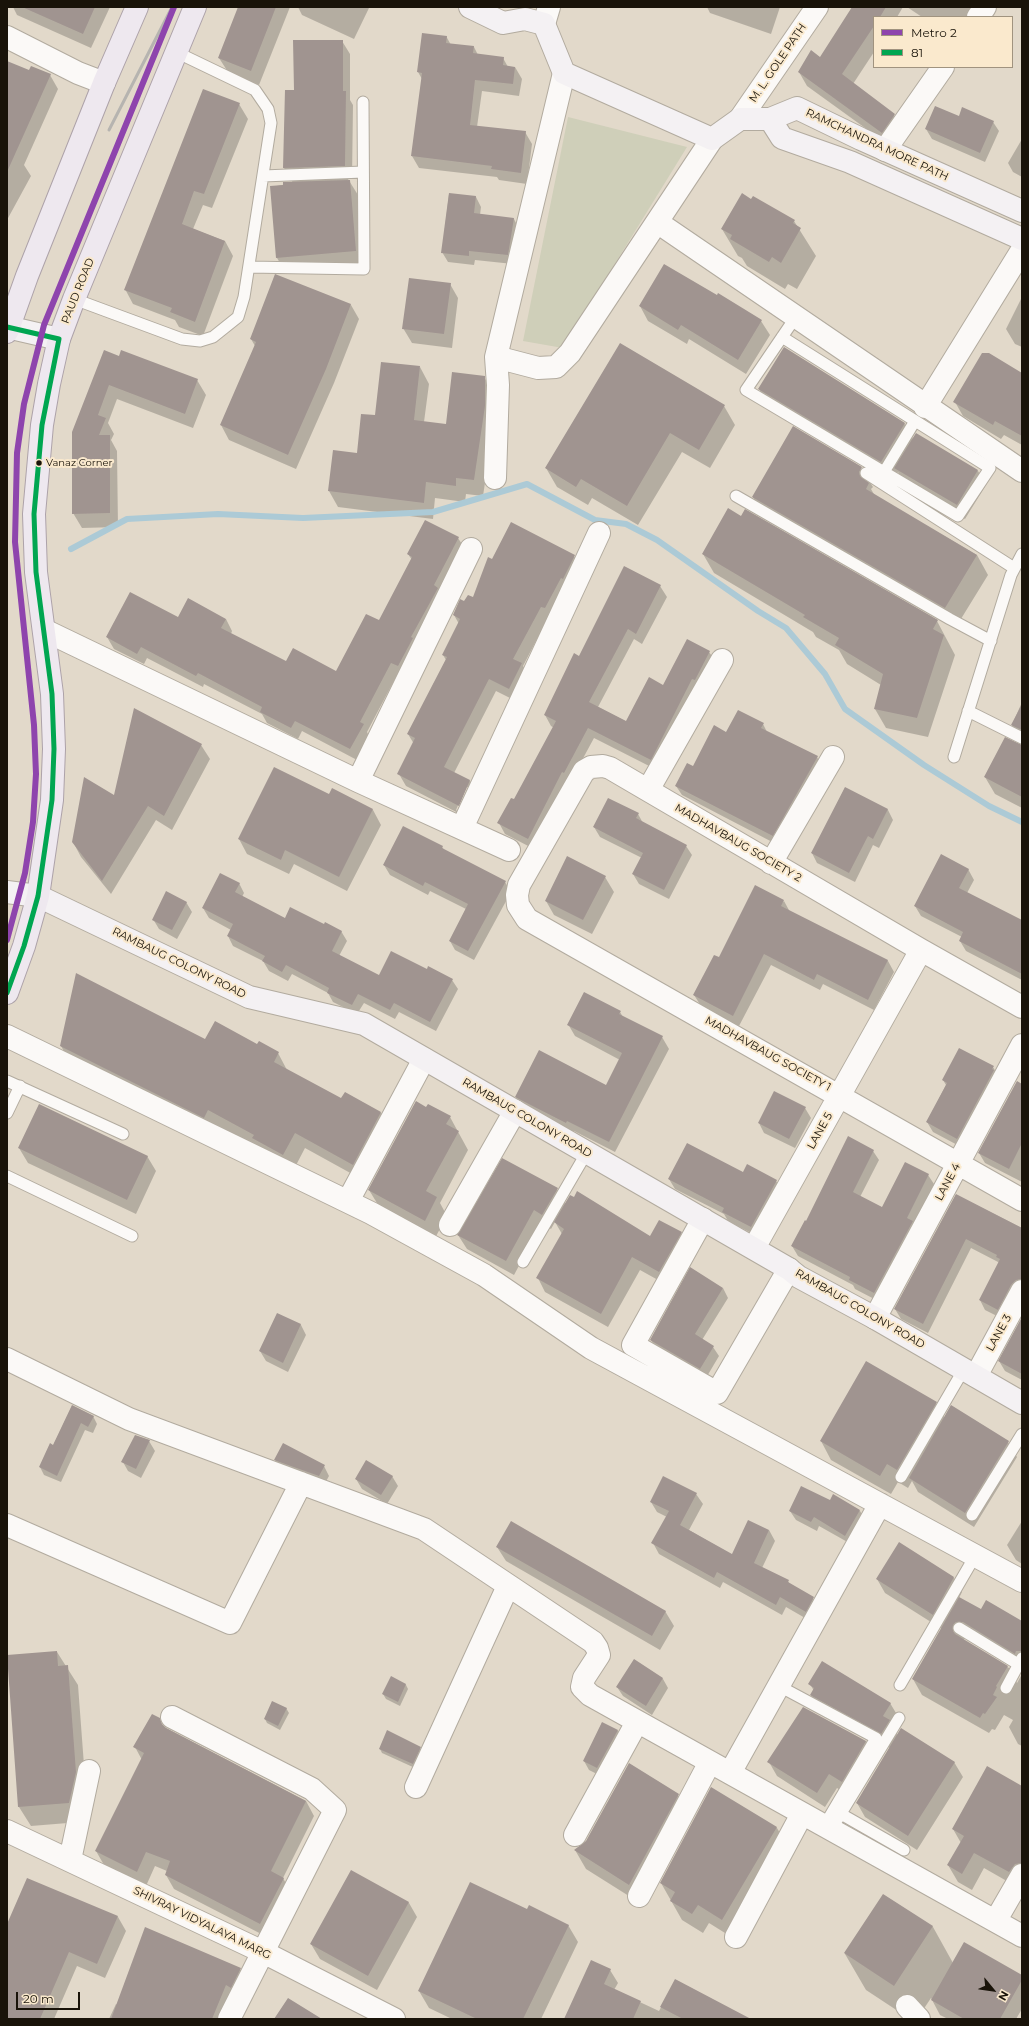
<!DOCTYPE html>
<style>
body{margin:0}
#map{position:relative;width:1029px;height:2026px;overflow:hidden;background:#e2d9ca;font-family:Montserrat,sans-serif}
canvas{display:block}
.frame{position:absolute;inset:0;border:8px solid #191309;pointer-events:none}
.legend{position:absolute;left:873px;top:16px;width:140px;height:52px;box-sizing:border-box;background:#fae9cd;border:1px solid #a0937f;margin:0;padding:5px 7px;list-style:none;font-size:12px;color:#191309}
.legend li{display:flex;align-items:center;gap:8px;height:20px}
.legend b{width:20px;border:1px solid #a0937f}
.north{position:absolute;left:973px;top:1970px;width:40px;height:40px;-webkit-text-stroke:3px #fae9cd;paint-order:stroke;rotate:119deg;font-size:11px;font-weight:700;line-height:16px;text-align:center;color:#191309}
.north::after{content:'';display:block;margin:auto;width:14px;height:18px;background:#191309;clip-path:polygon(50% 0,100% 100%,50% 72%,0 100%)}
.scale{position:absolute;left:16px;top:1992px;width:64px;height:18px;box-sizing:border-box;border:2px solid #191309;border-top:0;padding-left:5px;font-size:12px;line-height:14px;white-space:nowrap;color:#191309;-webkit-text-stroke:3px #fae9cd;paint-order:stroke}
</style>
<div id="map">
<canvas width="1029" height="2026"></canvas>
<div class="frame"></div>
<ul class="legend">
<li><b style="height:5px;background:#8e44ad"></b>Metro 2</li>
<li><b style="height:5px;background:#00a651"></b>81</li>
</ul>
<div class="north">N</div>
<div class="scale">20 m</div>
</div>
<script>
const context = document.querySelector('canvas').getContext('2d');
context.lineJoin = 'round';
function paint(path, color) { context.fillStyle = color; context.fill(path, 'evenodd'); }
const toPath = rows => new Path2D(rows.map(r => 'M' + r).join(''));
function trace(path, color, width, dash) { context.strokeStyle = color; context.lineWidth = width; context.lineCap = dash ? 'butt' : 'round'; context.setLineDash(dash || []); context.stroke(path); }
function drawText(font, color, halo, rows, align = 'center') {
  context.font = font + ' Montserrat,sans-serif'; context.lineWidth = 4; context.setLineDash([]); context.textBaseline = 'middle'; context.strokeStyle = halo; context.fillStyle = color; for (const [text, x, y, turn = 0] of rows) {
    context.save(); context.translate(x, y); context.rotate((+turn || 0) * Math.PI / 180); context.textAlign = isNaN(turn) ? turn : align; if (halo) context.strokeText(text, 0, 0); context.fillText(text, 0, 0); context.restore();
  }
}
const green = toPath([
 [568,117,687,147,563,348,523,341]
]);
const shadow = toPath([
 [13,7,110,7,91,48,17,15],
 [239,7,290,7,259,85,228,72,219,58],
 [298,7,368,7,369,8,354,39,302,15],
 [707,7,780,7,771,34,710,13],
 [853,7,903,7,897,17,874,17,874,52,853,84,894,115,902,129,890,146,807,86,799,72,820,59],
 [907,7,980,7,974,17,922,17],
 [446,36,451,45,474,47,478,55,503,58,508,67,515,67,522,79,519,96,482,91,477,127,525,132,532,144,527,184,499,180,497,177,419,168,412,156,422,79,418,72],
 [342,41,350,54,350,100,353,105,352,179,348,179,358,195,364,265,286,273,277,258,271,187,293,183,284,168,295,91],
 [7,62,30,72,50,75,58,89,24,165,31,176,7,220],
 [239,104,248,119,212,208,203,205,193,229,225,241,233,256,203,336,179,327,175,320,133,304,125,289],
 [959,118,993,122,999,131,985,162,932,139,926,129],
 [1022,139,1022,177,1013,172,1008,163],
 [449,194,476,197,481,207,480,215,514,219,519,229,513,264,475,260,474,265,448,262,442,252],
 [794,221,816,256,797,289,788,284,785,289,747,266,742,258,738,256,722,229],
 [450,284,458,298,452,348,412,343,403,328],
 [1022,297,1022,347,1015,344,1006,329],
 [351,305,359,319,334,383,296,469,229,440,221,425,255,346,251,339],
 [640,306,761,321,770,335,746,374,689,339,687,344,648,321],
 [119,357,197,380,206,395,193,428,117,399,108,423,114,434,111,440,117,451,118,527,82,528,73,513,73,432],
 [420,367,429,384,424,422,447,425,484,377,494,393,494,423,483,496,466,494,465,502,435,498,433,519,338,507,329,491,357,454,376,417],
 [1022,375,1022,445,1004,435,1001,439,963,416,955,402],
 [759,389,904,423,913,439,916,435,978,471,986,485,965,519,904,483,898,472,893,481,770,408],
 [724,406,735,425,710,468,682,452,638,525,592,498,588,505,557,487,546,468],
 [794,428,861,468,873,487,871,489,875,496,977,555,988,575,956,627,764,516,753,497],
 [745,510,937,621,955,655,928,737,886,728,875,709,881,685,847,664,839,650,816,637,813,632,714,573,703,554,741,517],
 [458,538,465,549,405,677,398,673,367,732,369,736,357,760,302,731,298,739,267,723,262,714,204,684,203,687,147,658,144,664,114,649,107,637,179,618,226,619,232,631,231,634,286,663,337,672,380,622,412,560,408,554],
 [574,556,581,568,548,618,523,666,529,676,516,701,496,691,454,773,470,781,477,794,466,817,406,786,399,774,414,744,408,734,446,660,443,655,459,624,454,615,465,603,474,599,492,560],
 [466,787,468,787,457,811,456,810],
 [625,567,660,586,667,597,642,644,634,639,598,707,627,722,664,686,709,652,716,662,657,770,594,738,534,849,505,834,499,823,515,801,554,728,551,726,545,715,574,655,579,657],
 [1022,702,1022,741,1012,725],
 [763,724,767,732,817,757,822,767,778,845,682,795,676,786,727,733],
 [201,745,210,759,172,830,156,820,111,894,81,857,73,842,115,797],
 [1022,746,1022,808,995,794,985,777],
 [845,788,888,810,893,820,879,848,873,845,855,882,817,863,812,853],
 [332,790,373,810,381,825,347,891,294,864,289,874,247,854,239,839,329,795],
 [638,814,643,823,686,846,692,855,669,899,639,884,633,874,642,858,600,837,594,827],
 [442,847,445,851,505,882,511,892,474,960,455,950,450,941,466,909,430,891,428,895,390,875,384,865],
 [968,869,974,880,967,893,1022,921,1022,980,966,951,960,941,962,937,921,916,915,906],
 [605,877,614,892,592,934,554,915,546,901],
 [239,883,244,893,242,897,285,919,324,926,341,931,347,941,339,956,379,976,427,970,452,980,458,989,436,1031,399,1012,395,1019,364,1003,357,1014,333,1002,328,993,292,974,288,981,269,971,263,961,233,946,228,936,231,930,209,918,203,908],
 [784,901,790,912,888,961,894,972,874,1010,823,984,820,990,771,965,739,1026,701,1006,694,995,719,958],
 [186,902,192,912,177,939,159,929,153,919],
 [620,1012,623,1017,662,1037,669,1049,615,1152,574,1131,573,1134,523,1108,516,1097,607,1086,620,1060,575,1036,568,1024],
 [205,1040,278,1053,287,1070,342,1100,345,1093,381,1113,390,1129,363,1180,305,1148,293,1171,259,1148,217,1126,213,1133,70,1062,61,1046],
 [993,1067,999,1077,963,1148,933,1132,927,1122,946,1085,943,1080],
 [1022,1085,1022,1182,985,1163,979,1153],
 [427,1108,450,1117,468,1150,440,1203,447,1216,435,1238,380,1208,369,1190],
 [805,1108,811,1118,795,1148,764,1133,759,1123],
 [19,1148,147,1156,156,1171,136,1214,28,1163],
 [873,1151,879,1160,860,1197,883,1208,928,1175,934,1184,914,1224,880,1302,855,1289,853,1285,798,1256,792,1246],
 [743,1173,776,1181,782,1190,757,1236,728,1221,724,1214,675,1189,669,1179],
 [557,1189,566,1204,650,1238,681,1233,689,1246,667,1285,640,1270,608,1327,545,1292,538,1278,562,1234,555,1222,551,1229,542,1223,514,1275,467,1249,458,1235],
 [956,1195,1022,1228,1022,1290,1003,1319,985,1310,980,1300,1000,1263,971,1248,928,1333,901,1319,895,1309],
 [723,1288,728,1298,702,1340,713,1347,719,1356,706,1378,657,1350,651,1340],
 [278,1314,301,1325,306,1335,288,1372,266,1361,260,1351],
 [1022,1319,1022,1380,1005,1371,999,1361],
 [936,1403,945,1418,951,1406,1008,1442,1017,1457,974,1527,918,1492,912,1481,908,1488,898,1482,891,1494,831,1460,821,1441],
 [72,1406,93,1416,97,1424,93,1433,85,1430,61,1482,44,1475,40,1467,53,1446],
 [149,1441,155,1451,141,1478,128,1471,123,1462],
 [275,1460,324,1466,329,1476,324,1485,281,1469],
 [392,1476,398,1486,387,1504,362,1489,356,1479],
 [696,1494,703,1504,689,1530,732,1555,769,1530,775,1541,762,1568,788,1581,790,1585,813,1598,819,1609,812,1622,786,1607,782,1615,723,1582,720,1588,659,1554,653,1543,667,1517,657,1512,651,1502],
 [830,1501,860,1511,865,1520,851,1544,819,1526,817,1531,796,1520,790,1511],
 [1022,1521,1022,1564,1016,1560,1007,1545],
 [899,1544,954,1578,962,1592,959,1598,982,1611,1022,1622,1022,1668,969,1637,963,1640,1009,1668,1017,1683,1022,1674,1022,1746,1018,1744,1009,1727,1013,1720,1004,1715,995,1730,992,1729,989,1733,922,1695,913,1679,942,1629,885,1593,877,1579],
 [497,1547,665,1611,674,1626,660,1650,506,1561],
 [57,1652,78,1685,86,1792,80,1822,31,1826,19,1807],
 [634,1660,663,1679,668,1688,652,1715,623,1696,617,1687],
 [392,1677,406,1685,408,1689,400,1706,386,1699,383,1694],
 [810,1684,890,1703,899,1718,893,1728,898,1736,954,1762,963,1777,917,1850,865,1817,857,1803,890,1748,820,1709,811,1695,814,1691],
 [286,1708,289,1713,280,1730,267,1723,265,1719],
 [602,1723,618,1731,623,1740,603,1777,589,1770,584,1761],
 [164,1727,306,1801,314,1816,283,1878,291,1893,269,1938,174,1889,166,1875,167,1871,155,1866,146,1886,104,1865,96,1851,142,1760,135,1747],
 [866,1741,874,1756,850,1796,837,1788,825,1807,777,1776,769,1762],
 [420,1748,423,1752,415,1768,382,1753,380,1749],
 [1022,1787,1022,1884,1019,1888,984,1868,972,1890,958,1882,948,1865,961,1843,953,1829],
 [711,1789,777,1828,788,1847,733,1938,709,1923,703,1933,682,1920,661,1883],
 [678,1795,689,1814,640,1903,586,1869,575,1850],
 [352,1872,409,1903,417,1917,377,1990,320,1959,311,1944],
 [884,1895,933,1927,953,1963,1022,1976,1022,2009,1016,2019,948,2019,940,2015,931,1998,917,2019,910,2019,866,1990,845,1954],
 [527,1910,568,1925,578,1942,541,2019,452,2019,429,2008,419,1991],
 [118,1917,126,1931,105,1978,77,1966,54,2019,7,2019,7,1927],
 [240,1969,248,1983,225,2019,109,2019,116,2004,118,2005],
 [610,1970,618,1983,614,1990,659,2011,676,1980,749,2019,565,2019]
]);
const stream = toPath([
 [71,549,127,519,218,514,303,518,433,512,527,484,595,520,626,524,657,540,758,611,786,628,825,674,845,709,924,765,989,806,1022,822]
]);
const building = toPath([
 [22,7,95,7,83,34],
 [238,7,276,7,251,71,218,58],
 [852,7,886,7,880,17,874,17,874,26,842,74,895,114,882,133,798,72,811,50,820,57],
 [422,33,447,36,446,43,474,46,473,53,504,57,503,65,515,67,513,84,475,80,470,125,526,131,521,173,491,169,492,166,411,156,422,73,417,72],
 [293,40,343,40,343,91,346,91,345,166,283,168,285,90,294,90],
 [7,61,29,70,31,66,51,74,7,172],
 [203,89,240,103,204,194,194,191,182,224,225,241,195,322,170,312,172,308,124,290],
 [935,106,959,116,962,107,994,121,980,153,925,129],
 [350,180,356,251,276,258,270,186,283,185,283,182],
 [449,193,476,196,474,213,514,218,508,255,469,251,469,256,441,253],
 [742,193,751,199,753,196,795,220,793,223,801,228,781,263,772,257,769,262,730,239,732,235,721,229],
 [664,264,717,295,718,293,762,320,738,360,681,325,678,330,639,306],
 [275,274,351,304,326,369,288,455,220,425,256,342,250,339],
 [409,278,451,283,444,334,402,329],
 [620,343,725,405,699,450,670,433,627,506,581,479,576,487,545,468],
 [784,347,905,423,881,462,758,389],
 [104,350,119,356,121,350,198,379,185,414,109,385,98,415,106,418,99,435,110,435,110,513,72,514,72,432],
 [982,353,989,353,1022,373,1022,436,995,421,993,425,953,402],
 [381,362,420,366,414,420,446,424,452,372,485,376,485,406,474,480,456,478,456,486,426,482,424,503,328,491,333,450,357,453,361,414,375,415],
 [793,426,862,467,859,472,860,476,869,483,866,489,977,555,945,608,752,497],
 [916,433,978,470,957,505,894,468],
 [728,508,741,516,745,509,938,620,933,629,944,635,917,718,874,709,883,674,835,645,839,638,803,617,805,615,702,554],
 [425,520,459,537,434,585,438,588,411,637,413,638,398,666,391,663,360,722,364,724,350,749,295,721,291,728,260,712,262,707,198,673,196,676,141,647,137,654,106,637,130,592,178,617,188,598,226,619,221,628,286,661,293,648,336,671,366,614,379,620,412,557,407,554],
 [511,522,575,555,563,579,561,578,545,608,541,607,513,659,522,663,509,689,489,679,444,767,470,780,459,806,397,774,415,738,407,734,447,657,442,655,460,619,453,615,460,599,464,601,468,595,473,597,488,557,492,559],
 [624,566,661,585,636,634,628,629,589,702,626,721,649,677,663,685,687,639,710,651,695,680,692,679,651,760,588,728,564,773,562,772,528,839,497,823,511,798,514,799,556,721,544,715,574,653,579,656],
 [1022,704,1022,730,1011,725],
 [134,708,202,744,164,816,148,806,102,881,72,842,84,777,114,795],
 [738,710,764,723,761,728,818,756,773,836,675,786,687,763,693,766,714,725,726,732],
 [1005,737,1022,745,1022,797,984,777],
 [274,767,329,794,332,788,373,809,339,877,285,850,281,860,238,839],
 [845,787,888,809,873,839,868,836,849,873,811,853],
 [608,798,639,813,636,818,687,845,664,890,632,874,643,853,593,827],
 [403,826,443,846,442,848,506,881,468,951,449,941,468,904,425,882,423,886,383,865],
 [941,854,969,869,959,888,1022,920,1022,974,959,941,963,932,914,906],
 [567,856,606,876,583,920,545,901],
 [220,873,240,883,235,892,285,918,290,907,324,924,325,922,342,931,332,951,379,975,391,951,427,969,428,966,453,979,430,1022,394,1003,390,1010,358,994,352,1005,327,993,329,988,286,965,282,972,262,961,265,956,227,936,233,924,202,908],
 [755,885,784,900,781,906,888,960,868,1000,817,974,814,980,764,954,733,1016,693,995,714,955,719,957],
 [166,891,187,902,172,930,152,920],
 [76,973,205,1039,215,1021,257,1044,259,1041,279,1052,274,1062,341,1098,345,1092,381,1112,353,1165,295,1133,283,1155,252,1138,254,1135,208,1110,204,1118,60,1046],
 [584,992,621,1011,619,1014,663,1036,609,1142,567,1121,566,1123,515,1097,539,1050,606,1085,622,1053,567,1025],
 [959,1048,994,1066,992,1069,994,1070,957,1139,926,1122,947,1083,942,1080],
 [1017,1081,1022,1084,1022,1143,1009,1169,978,1153],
 [774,1091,806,1107,789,1139,758,1123],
 [416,1101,426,1107,428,1104,451,1116,446,1124,459,1131,426,1191,437,1197,425,1221,368,1190],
 [39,1104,148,1156,127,1200,18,1148],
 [848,1136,874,1150,853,1192,882,1207,905,1162,929,1174,907,1218,913,1221,874,1293,849,1280,850,1277,791,1246,805,1220,806,1221],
 [687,1143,743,1172,747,1164,777,1180,751,1227,722,1212,724,1208,668,1179],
 [502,1158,558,1188,542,1215,534,1210,506,1261,457,1235],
 [577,1191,650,1236,659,1220,682,1232,659,1272,632,1257,601,1314,536,1278,564,1229,554,1222,570,1195,574,1197],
 [956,1194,1022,1228,1022,1279,1016,1280,1011,1285,998,1310,979,1300,1000,1259,996,1257,997,1255,966,1239,923,1324,894,1309],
 [690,1267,723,1288,695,1334,714,1346,700,1369,650,1340],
 [277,1313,301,1324,283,1363,259,1351],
 [1022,1317,1022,1374,998,1361],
 [866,1361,937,1402,897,1470,887,1464,880,1476,820,1441],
 [72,1405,94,1416,88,1427,81,1423,57,1476,39,1467,50,1443,53,1445],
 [951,1405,1009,1441,965,1513,909,1478],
 [135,1435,150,1440,136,1469,121,1462],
 [283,1443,325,1465,319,1476,274,1460],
 [366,1460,393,1476,381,1495,355,1479],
 [663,1476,697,1493,680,1525,732,1554,748,1520,769,1530,754,1563,789,1580,788,1582,814,1597,806,1612,780,1597,776,1605,717,1572,714,1578,651,1543,669,1511,650,1502],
 [801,1486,830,1500,833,1494,860,1510,845,1536,814,1517,811,1522,789,1511],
 [511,1521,666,1611,652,1636,496,1547],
 [899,1542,954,1577,933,1615,876,1579],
 [959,1597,981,1609,986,1600,1022,1621,1022,1651,1016,1651,1015,1654,963,1622,956,1622,953,1625,953,1631,955,1634,1008,1666,996,1686,997,1687,993,1695,997,1697,985,1714,983,1713,980,1718,912,1679],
 [57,1651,58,1666,68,1665,76,1772,69,1803,18,1807,7,1655],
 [634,1659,663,1678,646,1706,616,1687],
 [822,1661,891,1703,883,1716,890,1720,881,1734,810,1695,814,1688,808,1684],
 [391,1676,406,1684,398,1702,382,1694],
 [272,1701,287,1708,278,1726,264,1719],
 [803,1707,866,1741,842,1782,829,1774,817,1793,767,1762],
 [152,1714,160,1718,162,1724,166,1728,306,1801,271,1871,284,1878,260,1924,165,1875,170,1861,146,1852,137,1872,95,1851,144,1753,133,1747],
 [602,1722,618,1730,597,1768,583,1761],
 [901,1728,955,1762,908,1836,856,1803],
 [387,1730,421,1747,413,1764,379,1749],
 [629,1763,679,1794,629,1885,574,1850,586,1841],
 [987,1766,1022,1786,1022,1863,1015,1864,1009,1872,974,1853,962,1874,947,1865,964,1836,952,1829],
 [711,1787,777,1827,722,1920,698,1905,692,1914,670,1901,675,1892,660,1883],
 [351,1870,409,1902,368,1976,310,1944],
 [27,1878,118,1916,97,1964,69,1952,40,2019,7,2019,7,1924],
 [470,1882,527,1909,529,1905,569,1925,523,2019,477,2019,418,1991],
 [883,1894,933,1926,894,1986,844,1953],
 [145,1927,241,1968,231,1988,226,1985,212,2019,111,2019],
 [964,1942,1022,1975,1022,1980,1000,2019,964,2019,931,2000],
 [591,1960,611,1969,604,1984,641,2001,633,2019,564,2019],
 [675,1979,751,2019,683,2019,660,2007],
 [288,1998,322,2019,274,2019]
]);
const lane = toPath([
 [263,176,363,172],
 [249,267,364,269,363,102],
 [74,299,182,339,200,341,213,337,238,317,244,297,271,123,268,109,255,90,176,52],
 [782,337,990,468,958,516,746,390,795,318],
 [884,472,915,421],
 [866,473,1014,568],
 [736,496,950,619,991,641],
 [968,711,1022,738],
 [954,757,1011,575,1022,554],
 [7,1081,123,1134],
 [7,1113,20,1086],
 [7,1176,132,1236],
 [523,1262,587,1152],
 [901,1477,964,1369],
 [972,1515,1022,1434],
 [959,1628,1018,1664],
 [900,1685,975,1556],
 [779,1686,876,1738,824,1826],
 [1006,1688,1022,1658],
 [841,1814,904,1850],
 [831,1830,899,1718]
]);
const street = toPath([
 [978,17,985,7],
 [544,24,549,7],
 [7,37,78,73,104,83],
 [740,119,817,7],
 [885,150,943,67],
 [657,222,1022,471],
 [496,357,538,368,556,367,570,353,712,139],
 [925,407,1022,250],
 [495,478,498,385,496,357,564,73],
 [44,630,358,781,509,850],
 [358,781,471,549],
 [648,790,722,660],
 [462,828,599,533],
 [771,863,833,757],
 [1022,1007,921,950,610,768,603,766,591,767,584,771,519,885,517,895,518,905,527,919,1022,1200],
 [7,1036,371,1213,484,1275,591,1348,1022,1581],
 [348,1201,424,1059],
 [703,1219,633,1345,717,1393,789,1269],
 [450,1225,515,1111],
 [754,1248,921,950],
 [875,1318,1022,1045],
 [7,1359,129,1419,424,1529,593,1642,597,1648,599,1655,584,1678,582,1687,590,1695,1022,1936],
 [976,1376,1022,1291],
 [7,1525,230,1623,301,1483],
 [172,1717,312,1789,335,1810,229,2019],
 [730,1773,880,1504],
 [416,1787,508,1586],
 [7,1831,263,1952,394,2019],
 [575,1835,637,1722],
 [70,1860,89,1771],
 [639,1896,710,1762],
 [996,1920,1022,1875],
 [736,1937,802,1814],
 [907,2006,919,2019]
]);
const secondary = toPath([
 [470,7,503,23,525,19,544,24,564,73,712,139,740,119,770,119,797,108,861,139,1022,211],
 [770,119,782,138,850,162,1022,239],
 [7,327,59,339],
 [7,892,38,896,249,997,364,1024,789,1269,799,1277,875,1318,1022,1403]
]);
const primary = toPath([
 [7,332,27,276,104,83,137,7],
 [7,993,24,946,38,896,52,800,54,749,52,694,36,572,34,514,42,425,49,384,59,339,74,299,195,7]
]);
const rail = toPath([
 [109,130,172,7]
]);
const bus1 = toPath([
 [7,327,59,339,42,425,34,514,36,572,52,694,54,749,52,800,38,896,24,946,7,993]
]);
const metro1 = toPath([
 [7,940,25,873,33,822,36,774,34,725,15,542,17,453,24,404,44,325,174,7]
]);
const markers = [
 [39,463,3.5,"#191309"]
];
const busNames = [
 ["Vanaz Corner",46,463]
];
const streetNames = [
 ["M. L. GOLE PATH",778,63,-56],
 ["RAMCHANDRA MORE PATH",877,145,25],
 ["PAUD ROAD",78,291,-68],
 ["MADHAVBAUG SOCIETY 2",738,843,30],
 ["RAMBAUG COLONY ROAD",179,963,26],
 ["MADHAVBAUG SOCIETY 1",768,1054,29],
 ["RAMBAUG COLONY ROAD",527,1118,30],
 ["LANE 5",820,1131,-61],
 ["LANE 4",948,1182,-62],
 ["RAMBAUG COLONY ROAD",860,1309,30],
 ["LANE 3",999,1333,-61],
 ["SHIVRAY VIDYALAYA MARG",202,1923,26]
];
paint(green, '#cfcfb9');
paint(shadow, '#0003');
trace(stream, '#accad6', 6);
paint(building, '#a09490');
trace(lane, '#b2ab9f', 13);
trace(street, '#b2ab9f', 24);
trace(secondary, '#b2ab9f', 24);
trace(primary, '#ada2a9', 24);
trace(lane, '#fbf9f7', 11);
trace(street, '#fbf9f7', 22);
trace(secondary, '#f4f1f3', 22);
trace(primary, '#eee8ef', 22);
trace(rail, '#b6b4b0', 3);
trace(bus1, '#00a651', 5);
trace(metro1, '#8e44ad', 6);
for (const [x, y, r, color] of markers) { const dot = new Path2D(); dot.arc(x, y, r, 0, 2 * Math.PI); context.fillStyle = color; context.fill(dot); trace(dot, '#fae9cd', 1.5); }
drawText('10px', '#191309', '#fae9cd', busNames, 'left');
drawText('11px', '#191309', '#fae9cd', streetNames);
</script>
